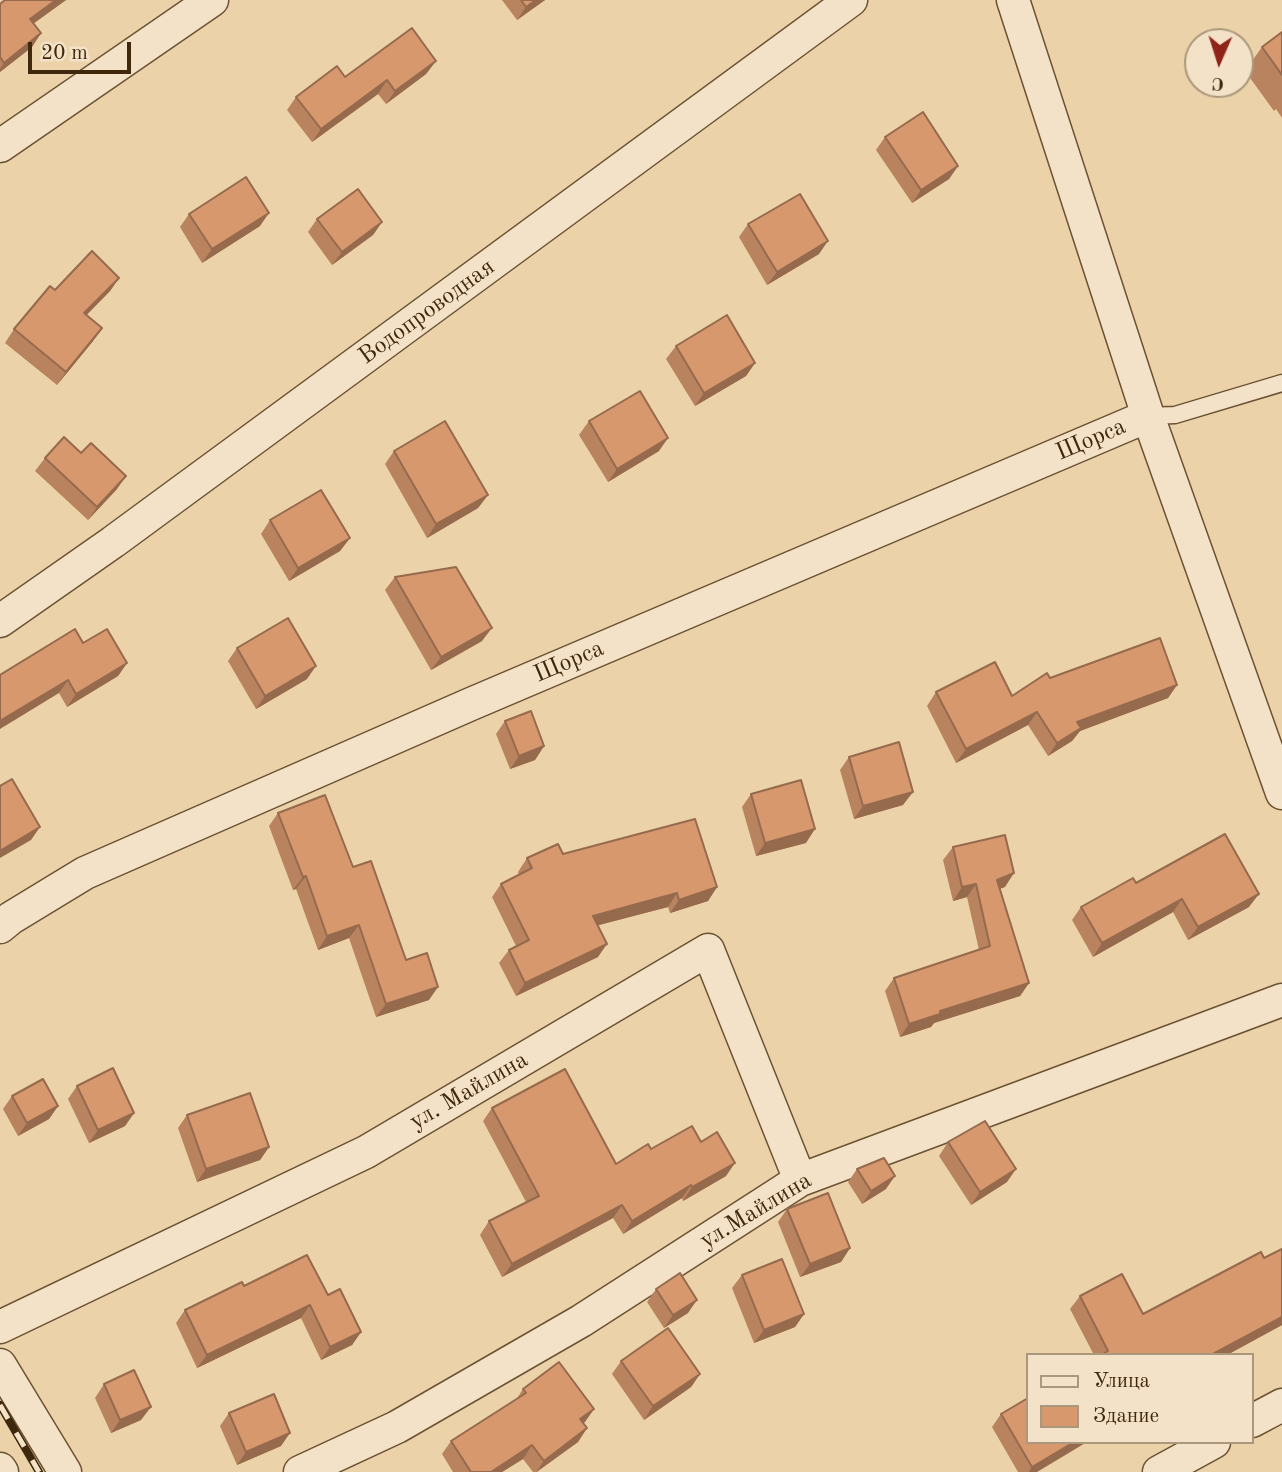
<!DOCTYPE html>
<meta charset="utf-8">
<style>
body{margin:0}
#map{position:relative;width:1282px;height:1472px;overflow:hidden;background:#ecd2a9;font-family:"Old Standard TT",serif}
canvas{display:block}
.legend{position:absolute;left:1026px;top:1353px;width:228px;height:91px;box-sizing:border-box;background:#f3e2c7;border:2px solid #ab987c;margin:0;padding:9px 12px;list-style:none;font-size:21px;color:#3f280c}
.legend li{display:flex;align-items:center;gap:14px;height:35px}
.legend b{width:35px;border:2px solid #ab987c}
.north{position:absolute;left:1184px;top:28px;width:70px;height:70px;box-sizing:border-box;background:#f3e2c7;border:2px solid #ab987c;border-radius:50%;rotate:183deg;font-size:19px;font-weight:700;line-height:28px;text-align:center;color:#3f280c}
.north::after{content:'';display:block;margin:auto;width:24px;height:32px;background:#8f2418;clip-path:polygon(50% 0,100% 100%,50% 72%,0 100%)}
.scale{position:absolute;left:28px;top:42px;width:103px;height:32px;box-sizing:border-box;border:4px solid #3f280c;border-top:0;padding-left:9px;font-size:21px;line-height:24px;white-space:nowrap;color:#3f280c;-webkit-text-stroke:5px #f3e2c7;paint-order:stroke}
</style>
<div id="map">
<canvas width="1282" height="1472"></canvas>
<ul class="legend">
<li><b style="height:9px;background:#f3e2c7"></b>Улица</li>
<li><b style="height:19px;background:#d7986e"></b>Здание</li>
</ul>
<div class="north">С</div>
<div class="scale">20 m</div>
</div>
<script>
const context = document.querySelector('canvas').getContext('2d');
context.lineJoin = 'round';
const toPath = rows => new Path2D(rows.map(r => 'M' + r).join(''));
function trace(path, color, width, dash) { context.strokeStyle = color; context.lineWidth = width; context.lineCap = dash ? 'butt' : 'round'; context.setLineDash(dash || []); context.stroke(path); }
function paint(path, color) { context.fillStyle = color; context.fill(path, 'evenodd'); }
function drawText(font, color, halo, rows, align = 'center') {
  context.font = font + ' "Old Standard TT",serif'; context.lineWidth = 5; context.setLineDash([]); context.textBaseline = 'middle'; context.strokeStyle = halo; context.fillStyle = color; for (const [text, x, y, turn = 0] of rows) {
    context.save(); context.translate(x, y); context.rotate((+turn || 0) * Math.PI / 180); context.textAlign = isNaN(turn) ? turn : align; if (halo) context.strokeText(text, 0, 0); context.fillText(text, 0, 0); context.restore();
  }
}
const service = toPath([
 [1148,416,1175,415,1282,383]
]);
const minor = toPath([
 [1013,0,1148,416,1282,793],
 [0,146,212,0],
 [0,621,113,542,851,0],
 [0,927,11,918,85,873,471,704,1148,416],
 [0,1327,366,1152,708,950,800,1180],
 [0,1365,65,1472],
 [1252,1421,1282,1405],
 [0,1469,2,1472],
 [300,1472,397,1427,581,1321,800,1180,1282,1000],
 [1159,1472,1214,1442]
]);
const rail = toPath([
 [0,1405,39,1472]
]);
const wall = toPath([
 [5,0,66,0,33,24,41,33,32,47,0,72,0,4],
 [502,0,545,0,517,20],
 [1282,32,1282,118,1276,109,1274,111,1245,71,1262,47],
 [436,61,426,74,386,104,378,94,312,142,287,110,296,97,345,77],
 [885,137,958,166,949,179,912,203,876,150],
 [189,214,260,226,202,263,180,227],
 [317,219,382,222,373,235,332,265,308,232],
 [748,224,819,254,767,285,739,237],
 [119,278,110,291,86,315,93,341,57,385,5,343,14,329,55,290],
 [676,346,755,363,746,376,695,406,666,359],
 [589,421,659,451,608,482,579,435],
 [394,451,488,495,478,508,427,538,385,464],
 [45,458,117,489,88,520,35,471],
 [270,520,350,538,340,551,289,581,261,534],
 [395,577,482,641,431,670,385,590],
 [83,643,127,663,118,676,67,707,59,693],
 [237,648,307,679,256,709,228,661],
 [1050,678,1177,685,1168,698,1080,731,1072,741,1048,756,1028,725,956,763,927,706,936,692,1012,696],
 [505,721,544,746,535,760,510,769,496,734],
 [849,757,903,805,854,819,840,770],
 [751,794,806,843,756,856,742,807],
 [278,813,353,867,429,1000,376,1017,349,938,318,950,296,889,293,890,269,826],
 [953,847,1005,887,999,889,1029,983,1020,996,934,1023,931,1027,900,1037,885,991,894,978,979,950,967,897,953,901,943,860],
 [563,854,717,887,708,901,670,913,668,907,598,925,598,957,516,996,499,963,509,950,516,946,492,897,501,884,519,875,518,872,527,858],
 [1136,883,1249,907,1188,940,1173,912,1093,957,1072,920,1081,907],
 [77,1086,134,1113,125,1126,89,1143,68,1099],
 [12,1096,58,1106,49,1119,18,1136,3,1109],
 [492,1108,616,1164,651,1149,701,1142,726,1176,683,1201,682,1198,623,1234,613,1218,502,1277,480,1235,489,1221,526,1202,483,1121],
 [187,1115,269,1147,260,1160,197,1182,178,1128],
 [948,1142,1007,1182,971,1205,939,1156],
 [857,1169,886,1189,862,1204,848,1182],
 [787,1209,850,1248,841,1262,800,1277,778,1222],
 [1282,1249,1282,1325,1227,1355,1094,1355,1070,1309,1080,1296,1143,1314],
 [742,1275,804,1314,795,1327,754,1343,732,1288],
 [244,1286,328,1295,361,1332,352,1345,321,1360,301,1318,197,1368,176,1323,185,1310],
 [656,1289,688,1313,664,1328,647,1302],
 [621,1361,700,1374,691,1387,644,1420,612,1374],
 [104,1384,141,1420,111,1433,95,1398],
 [523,1389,594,1409,583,1423,587,1428,578,1442,537,1472,533,1472,523,1459,502,1472,453,1472,442,1454,451,1441,516,1400],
 [229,1413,281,1446,237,1465,220,1426],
 [1001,1414,1037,1472,1018,1472,992,1427]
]);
const shadedWall = toPath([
 [56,0,66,0,20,33,30,19],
 [536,0,545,0,517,20,526,7],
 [41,33,32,47,0,72,0,69,4,63],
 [436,61,426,74,386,104,395,91],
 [387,80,378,94,312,142,321,129],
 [958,166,949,179,912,203,921,190],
 [269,213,260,226,202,263,212,249],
 [382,222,373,235,332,265,342,252],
 [828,241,819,254,767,285,777,272],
 [119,278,110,291,75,327,84,313],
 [102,328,93,341,57,385,66,372],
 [755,363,746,376,695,406,704,393],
 [668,438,659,451,608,482,617,469],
 [126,476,117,489,88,520,97,507],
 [488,495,478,508,427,538,436,524],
 [350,538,340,551,289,581,298,568],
 [492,628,482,641,431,670,441,657],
 [127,663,118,676,67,707,76,694],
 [316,666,307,679,256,709,265,696],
 [68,680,59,693,0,729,0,721],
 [1177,685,1168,698,1080,731,1072,741,1048,756,1057,743,1077,722],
 [1037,712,1028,725,956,763,966,749],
 [544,746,535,760,510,769,519,756],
 [913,792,903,805,854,819,863,806],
 [40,827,31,840,0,858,0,851],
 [815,829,806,843,756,856,765,843],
 [1014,873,1005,887,987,893,997,880],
 [306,876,296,889,293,890,303,877],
 [976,884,967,897,953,901,962,887],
 [717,887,708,901,670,913,679,900],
 [677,893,668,907,584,929,593,916],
 [1259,894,1249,907,1188,940,1198,927],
 [1182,899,1173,912,1093,957,1102,943],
 [359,925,349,938,318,950,327,936],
 [607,944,598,957,516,996,525,983],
 [1029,983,1020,996,934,1023,931,1027,900,1037,909,1024,940,1011],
 [438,987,429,1000,376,1017,386,1004],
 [58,1106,49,1119,18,1136,27,1123],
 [134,1113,125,1126,89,1143,98,1130],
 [269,1147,260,1160,197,1182,206,1169],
 [735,1163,726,1176,683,1201,692,1187],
 [1016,1169,1007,1182,971,1205,980,1192],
 [895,1176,886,1189,862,1204,871,1191],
 [691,1185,682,1198,623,1234,632,1221],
 [622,1205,613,1218,502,1277,512,1264],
 [850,1248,841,1262,800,1277,810,1264],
 [697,1300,688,1313,664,1328,673,1315],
 [310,1305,301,1318,197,1368,207,1355],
 [804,1314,795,1327,754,1343,764,1330],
 [1282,1315,1282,1325,1227,1355,1211,1355],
 [361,1332,352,1345,321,1360,330,1347],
 [700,1374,691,1387,644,1420,653,1406],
 [151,1407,141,1420,111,1433,120,1420],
 [594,1409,585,1422,571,1432,580,1419],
 [587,1428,578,1442,536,1472,544,1461],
 [290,1433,281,1446,237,1465,246,1452],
 [1074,1442,1087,1442,1037,1472,1029,1472,1032,1467],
 [532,1445,523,1459,502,1472,491,1472]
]);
const building = toPath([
 [5,0,56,0,30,19,41,33,4,63,0,57,0,4,5,0],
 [521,0,536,0,526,7,521,0],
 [412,28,436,61,395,91,387,80,321,129,296,97,337,66,345,77,412,28],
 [1282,32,1282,75,1262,47,1282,32],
 [923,112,958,166,921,190,885,137,923,112],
 [246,177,269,213,212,249,189,214,246,177],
 [358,189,382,222,342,252,317,219,358,189],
 [800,194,828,241,777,272,748,224,800,194],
 [92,251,119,278,84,313,102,328,66,372,14,329,50,286,55,290,92,251],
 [727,315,755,363,704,393,676,346,727,315],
 [640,391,668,438,617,469,589,421,640,391],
 [445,421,488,495,436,524,394,451,445,421],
 [64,437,81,453,91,443,126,476,97,507,45,458,64,437],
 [321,490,350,538,298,568,270,520,321,490],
 [456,567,492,628,441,657,395,577,456,567],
 [288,618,316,666,265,696,237,648,288,618],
 [75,629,83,643,107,629,127,663,76,694,68,680,0,721,0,675,75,629],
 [1160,638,1177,685,1077,722,1081,728,1057,743,1037,712,966,749,936,692,995,662,1012,696,1047,673,1050,678,1160,638],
 [531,711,544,746,519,756,505,721,531,711],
 [899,742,913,792,863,806,849,757,899,742],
 [12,779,40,827,0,851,0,786,12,779],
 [801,780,815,829,765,843,751,794,801,780],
 [325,795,353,867,371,861,406,960,427,953,438,987,386,1004,359,925,327,936,306,876,303,877,278,813,325,795],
 [695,819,717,887,679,900,677,893,593,916,607,944,525,983,509,950,529,940,501,884,532,868,527,858,558,844,563,854,695,819],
 [1225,834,1259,894,1198,927,1182,899,1102,943,1081,907,1133,878,1136,883,1225,834],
 [1005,835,1014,873,997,880,1029,983,940,1011,940,1014,909,1024,894,978,990,946,976,884,962,887,953,847,1005,835],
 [113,1068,134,1113,98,1130,77,1086,113,1068],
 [565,1069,616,1164,648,1144,651,1149,692,1126,701,1142,717,1132,735,1163,692,1187,691,1185,632,1221,622,1205,512,1264,489,1221,539,1196,492,1108,565,1069],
 [43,1079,58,1106,27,1123,12,1096,43,1079],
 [250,1093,269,1147,206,1169,187,1115,250,1093],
 [985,1121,1016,1169,980,1192,948,1142,985,1121],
 [884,1158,895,1176,871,1191,857,1169,884,1158],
 [828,1193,850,1248,810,1264,787,1209,828,1193],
 [1282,1249,1282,1317,1211,1355,1101,1355,1108,1351,1080,1296,1122,1274,1143,1314,1261,1252,1264,1258,1282,1249],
 [307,1255,328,1295,340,1289,361,1332,330,1347,310,1305,207,1355,185,1310,242,1282,244,1286,307,1255],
 [782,1259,804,1314,764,1330,742,1275,782,1259],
 [680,1273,697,1300,673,1315,656,1289,680,1273],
 [668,1328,700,1374,653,1406,621,1361,668,1328],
 [559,1362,594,1409,580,1419,587,1428,544,1461,532,1445,491,1472,471,1472,451,1441,526,1393,523,1389,559,1362],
 [134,1370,151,1407,120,1420,104,1384,134,1370],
 [274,1394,290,1433,246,1452,229,1413,274,1394],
 [1028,1398,1028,1442,1074,1442,1032,1467,1001,1414,1028,1398]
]);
const streetNames = [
 ["Водопроводная",427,312,-36],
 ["Щорса",1091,440,-23],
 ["Щорса",569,662,-23],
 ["ул. Майлина",469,1091,-30],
 ["ул.Майлина",756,1211,-31]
];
trace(service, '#6a5233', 19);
trace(minor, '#6a5233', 35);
trace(service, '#f3e2c7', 16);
trace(minor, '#f3e2c7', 32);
trace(rail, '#3f280c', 8);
trace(rail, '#f3e2c7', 5, [16]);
paint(wall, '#b9835f');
paint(shadedWall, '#966a4d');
paint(building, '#d7986e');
trace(building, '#966a4d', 2);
drawText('24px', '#3f280c', '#f3e2c7', streetNames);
</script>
